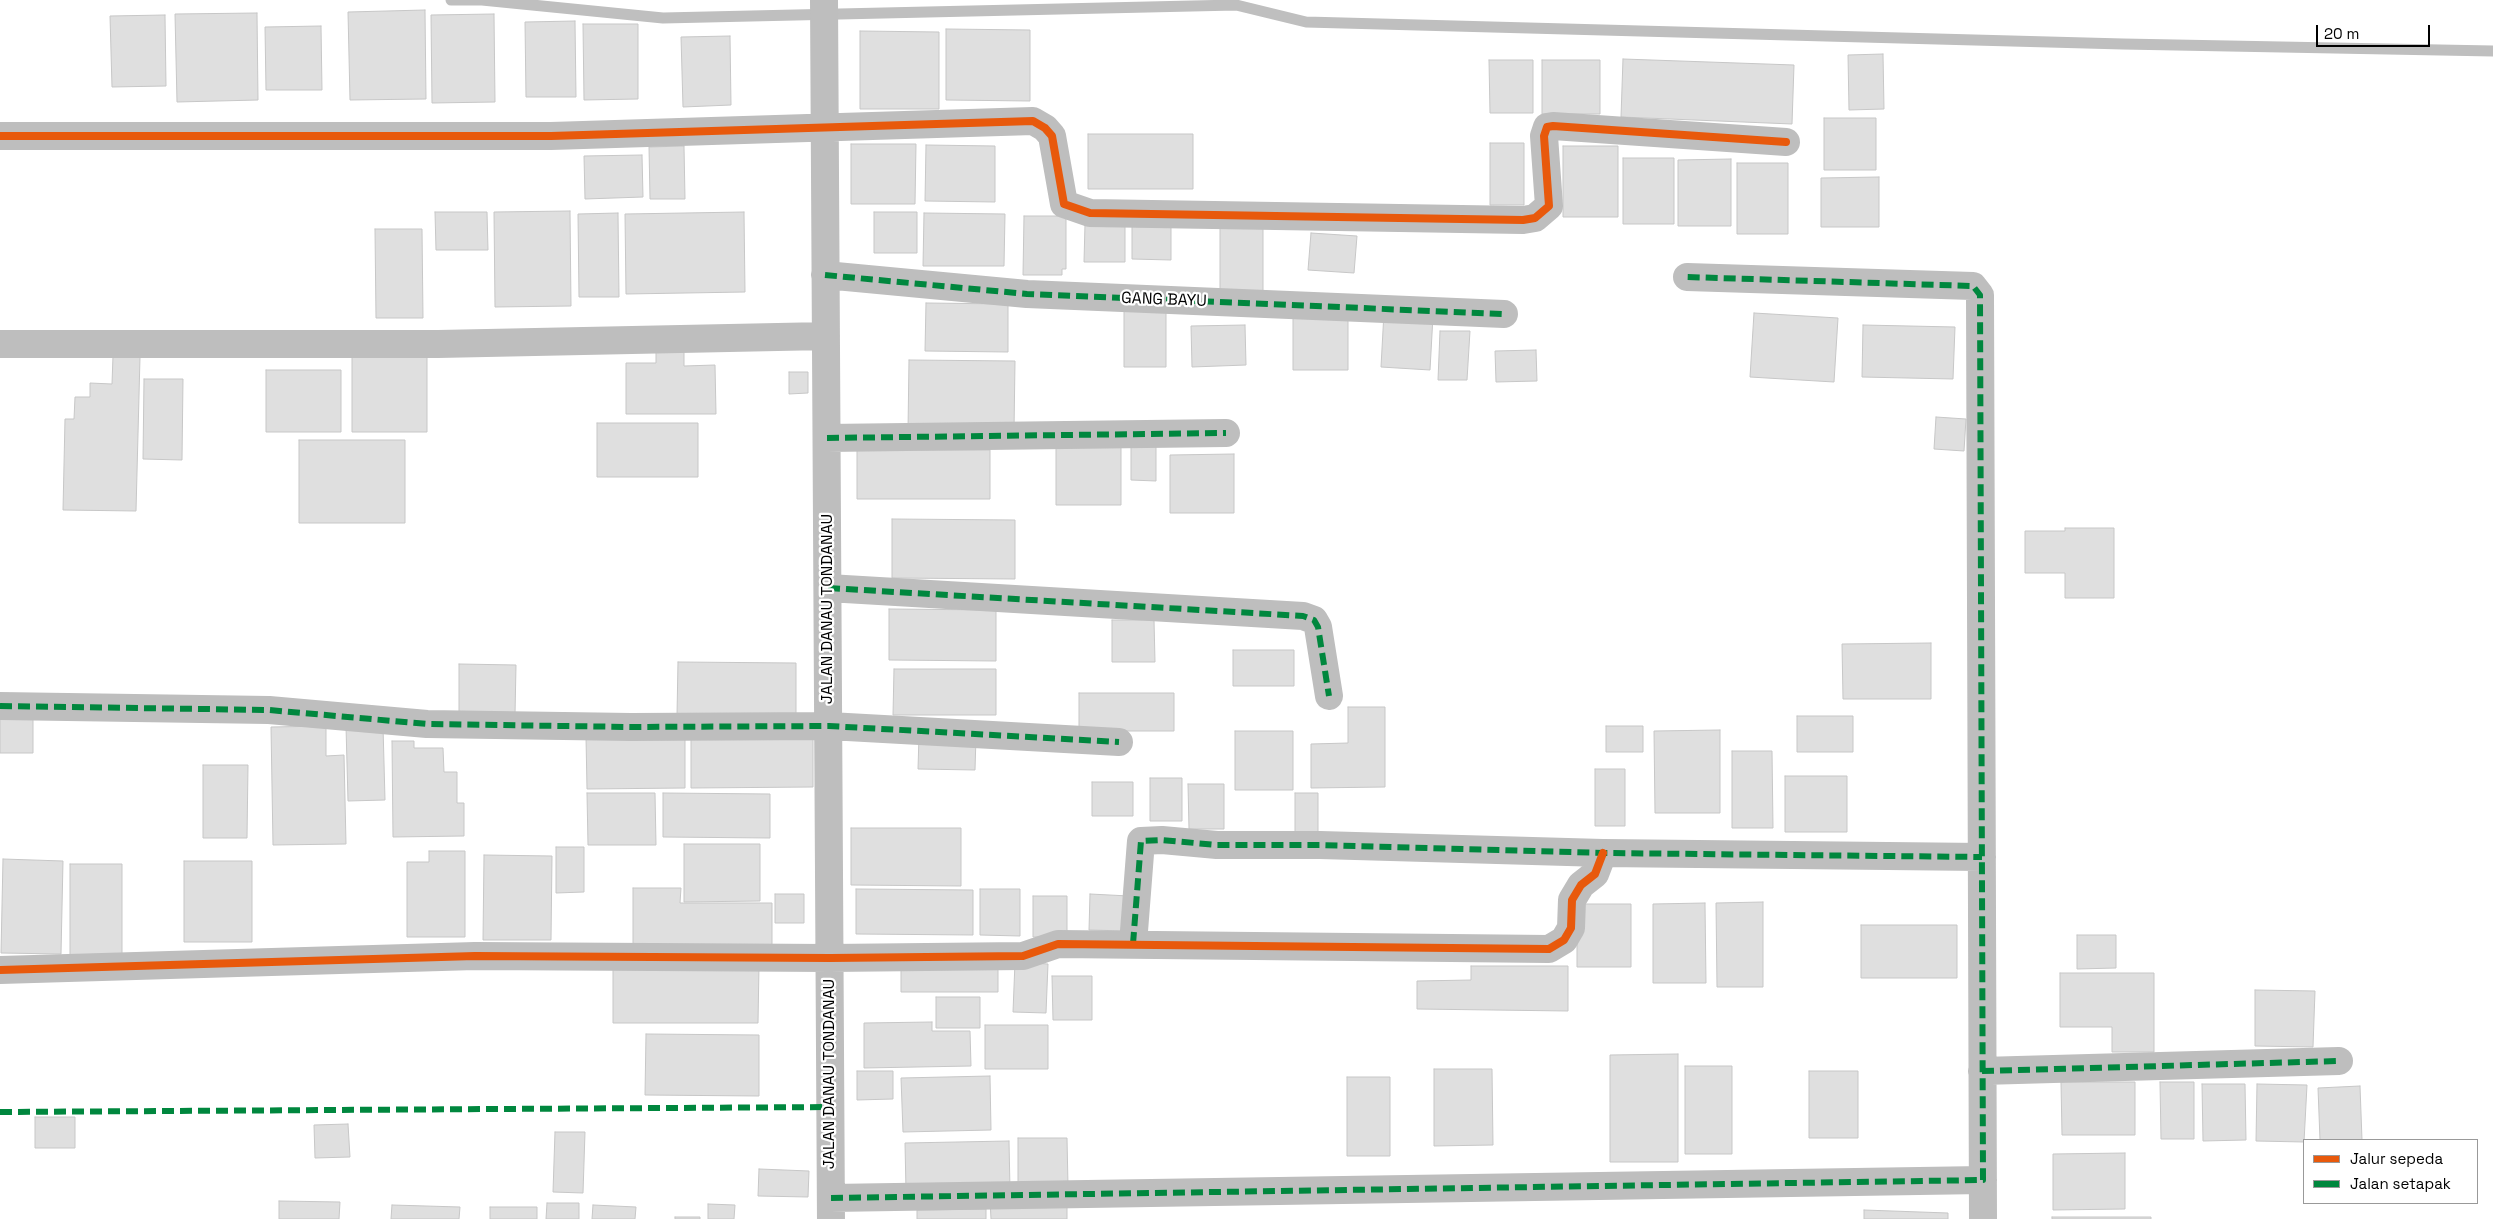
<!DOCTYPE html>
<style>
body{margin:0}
#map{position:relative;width:2493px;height:1219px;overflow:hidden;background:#fff;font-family:"Space Grotesk",sans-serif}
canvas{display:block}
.legend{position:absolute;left:2303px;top:1139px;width:175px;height:65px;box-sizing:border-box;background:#fff;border:1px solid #999;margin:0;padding:6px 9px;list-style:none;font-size:15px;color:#000}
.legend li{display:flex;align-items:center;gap:10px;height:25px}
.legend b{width:25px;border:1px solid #999}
.scale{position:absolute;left:2316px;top:25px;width:114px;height:22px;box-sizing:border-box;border:2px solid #000;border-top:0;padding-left:6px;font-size:15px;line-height:18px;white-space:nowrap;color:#000;-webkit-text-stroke:4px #fff;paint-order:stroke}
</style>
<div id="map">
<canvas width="2493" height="1219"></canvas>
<ul class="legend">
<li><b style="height:6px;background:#e8590c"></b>Jalur sepeda</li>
<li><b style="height:6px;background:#00873e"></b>Jalan setapak</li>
</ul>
<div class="scale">20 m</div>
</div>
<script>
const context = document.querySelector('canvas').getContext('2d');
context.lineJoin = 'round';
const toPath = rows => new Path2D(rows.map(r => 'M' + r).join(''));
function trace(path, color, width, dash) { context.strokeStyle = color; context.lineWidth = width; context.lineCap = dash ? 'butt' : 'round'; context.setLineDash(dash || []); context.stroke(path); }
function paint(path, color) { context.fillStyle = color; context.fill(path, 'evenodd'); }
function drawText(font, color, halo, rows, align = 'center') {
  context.font = font + ' "Space Grotesk",sans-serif'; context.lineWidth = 4.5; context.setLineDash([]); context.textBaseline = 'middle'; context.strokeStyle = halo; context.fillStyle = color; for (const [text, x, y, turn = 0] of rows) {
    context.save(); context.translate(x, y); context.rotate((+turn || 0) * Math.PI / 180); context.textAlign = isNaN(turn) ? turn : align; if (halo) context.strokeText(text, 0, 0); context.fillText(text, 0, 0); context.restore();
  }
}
const stream = toPath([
 [451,0,482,0,663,18,1236,5,1306,22,2123,44,2493,51]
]);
const building = toPath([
 [425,10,426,99,350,100,348,12,425,10],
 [257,13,258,100,177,102,175,14,257,13],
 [494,14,495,102,432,103,431,15,494,14],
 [165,15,166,86,112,87,110,16,165,15],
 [575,21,576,97,526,97,525,22,575,21],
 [583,24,638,24,638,99,584,100,583,24],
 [321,26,322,90,266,90,265,27,321,26],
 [946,29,1030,30,1030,101,946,100,946,29],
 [860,31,939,32,939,109,860,109,860,31],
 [730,36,731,105,683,107,681,37,730,36],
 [1883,54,1884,109,1849,110,1848,55,1883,54],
 [1623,59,1794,65,1792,124,1621,117,1623,59],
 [1489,60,1533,60,1533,113,1490,113,1489,60],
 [1542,60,1600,60,1600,114,1542,114,1542,60],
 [1824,118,1876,118,1876,170,1824,170,1824,118],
 [1088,134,1193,134,1193,189,1088,189,1088,134],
 [1490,143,1524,143,1524,205,1490,205,1490,143],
 [851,144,916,144,915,204,851,204,851,144],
 [926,145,995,146,995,202,925,201,926,145],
 [684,146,685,199,650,199,649,147,684,146],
 [1563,146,1618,146,1618,217,1563,217,1563,146],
 [642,155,643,197,585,199,584,156,642,155],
 [1623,158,1674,158,1674,224,1623,224,1623,158],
 [1731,159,1731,226,1678,226,1678,160,1731,159],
 [1737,163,1788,163,1788,234,1737,234,1737,163],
 [1879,177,1879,227,1821,227,1821,178,1879,177],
 [570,211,571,306,495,307,494,212,570,211],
 [435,212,487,212,488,250,436,250,435,212],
 [744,212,745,292,626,294,625,214,744,212],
 [874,212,917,212,917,253,874,253,874,212],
 [618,213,619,297,579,297,578,214,618,213],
 [924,213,1005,214,1004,266,923,266,924,213],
 [1024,216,1066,216,1066,269,1062,269,1062,275,1023,275,1024,216],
 [1132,223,1171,224,1171,260,1132,259,1132,223],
 [1085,224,1125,224,1125,262,1084,262,1085,224],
 [1220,227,1263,227,1263,295,1220,295,1220,227],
 [375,229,422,229,423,318,376,318,375,229],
 [1311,233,1357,236,1354,273,1308,270,1311,233],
 [926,303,1008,304,1008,352,925,351,926,303],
 [1124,311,1166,311,1166,367,1124,367,1124,311],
 [1384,312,1433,316,1430,370,1381,367,1384,312],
 [1754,313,1838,318,1834,382,1750,377,1754,313],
 [1293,316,1348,316,1348,370,1293,370,1293,316],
 [1245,325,1246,365,1192,367,1191,326,1245,325],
 [1863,325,1955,327,1953,379,1862,377,1863,325],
 [1440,331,1470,331,1467,380,1438,380,1440,331],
 [684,350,684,366,715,365,716,414,626,414,626,363,656,363,656,351,684,350],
 [1536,350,1537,381,1496,382,1495,351,1536,350],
 [352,351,427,351,427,432,352,432,352,351],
 [113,356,140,357,136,511,63,510,65,419,74,419,75,397,90,397,90,383,112,384,113,356],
 [909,360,1015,361,1014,431,908,430,909,360],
 [266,370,341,370,341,432,266,432,266,370],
 [789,372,808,372,808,393,789,394,789,372],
 [144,379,183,379,182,460,143,459,144,379],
 [1936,417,1966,419,1964,451,1934,449,1936,417],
 [597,423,698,423,698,477,597,477,597,423],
 [299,440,405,440,405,523,299,523,299,440],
 [1056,441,1121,441,1121,505,1056,505,1056,441],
 [1131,443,1156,443,1156,481,1131,480,1131,443],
 [857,450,990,450,990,499,857,499,857,450],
 [1234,454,1234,513,1170,513,1170,455,1234,454],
 [892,519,1015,520,1015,579,892,578,892,519],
 [2065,528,2114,528,2114,598,2065,598,2065,573,2025,573,2025,531,2065,531,2065,528],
 [889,609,996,610,996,661,889,660,889,609],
 [1112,620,1154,620,1155,662,1112,662,1112,620],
 [1931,643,1931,699,1843,699,1842,644,1931,643],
 [1233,650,1294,650,1294,686,1233,686,1233,650],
 [678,662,796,663,796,716,677,715,678,662],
 [459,664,516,665,515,715,459,715,459,664],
 [894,669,996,669,996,715,893,715,894,669],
 [1079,693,1174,693,1174,731,1079,731,1079,693],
 [1348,707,1385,707,1385,787,1311,788,1311,744,1348,743,1348,707],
 [0,711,33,711,33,753,0,753,0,711],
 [1797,716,1853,716,1853,752,1797,752,1797,716],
 [326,726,326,756,344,755,346,844,273,845,271,727,326,726],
 [346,726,383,726,385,800,348,801,346,726],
 [1606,726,1643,726,1643,752,1606,752,1606,726],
 [1720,730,1720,813,1655,813,1654,731,1720,730],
 [813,731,813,787,691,788,691,732,813,731],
 [1235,731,1293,731,1293,790,1235,790,1235,731],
 [685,735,685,788,587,789,586,737,685,735],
 [919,736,976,737,975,770,918,769,919,736],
 [392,741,414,741,414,748,443,748,444,772,457,772,457,803,464,803,464,836,393,837,392,741],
 [1732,751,1772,751,1773,828,1732,828,1732,751],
 [203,765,248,765,247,838,203,838,203,765],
 [1595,769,1625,769,1625,826,1595,826,1595,769],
 [1785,776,1847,776,1847,832,1785,832,1785,776],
 [1150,778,1182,778,1182,821,1150,821,1150,778],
 [1092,782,1133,782,1133,816,1092,816,1092,782],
 [1188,784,1224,784,1224,829,1189,829,1188,784],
 [587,793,655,793,656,845,588,845,587,793],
 [663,793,770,794,770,838,663,837,663,793],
 [1295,793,1318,793,1318,833,1295,833,1295,793],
 [851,828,961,828,961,886,851,885,851,828],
 [684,844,760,844,760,901,684,902,684,844],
 [556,847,584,847,584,892,556,893,556,847],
 [429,851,465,851,465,937,407,937,407,862,429,862,429,851],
 [484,855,552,856,551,940,483,940,484,855],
 [3,859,63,861,61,954,1,953,3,859],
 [184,861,252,861,252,942,184,942,184,861],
 [70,864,122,864,122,956,70,956,70,864],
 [633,888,681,888,680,903,772,903,772,949,633,949,633,888],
 [856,889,973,890,973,935,856,934,856,889],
 [980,889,1020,889,1020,936,980,935,980,889],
 [775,894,804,894,804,923,775,923,775,894],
 [1090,894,1129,896,1127,931,1089,930,1090,894],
 [1033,896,1067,896,1067,937,1033,937,1033,896],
 [1763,902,1763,987,1717,987,1716,903,1763,902],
 [1705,903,1706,983,1653,983,1653,904,1705,903],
 [1577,904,1631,904,1631,967,1577,967,1577,904],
 [1861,925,1957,925,1957,978,1861,978,1861,925],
 [2077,935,2116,935,2116,968,2077,969,2077,935],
 [901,962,998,963,998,992,901,992,901,962],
 [1015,962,1048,964,1046,1013,1013,1012,1015,962],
 [613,965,759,965,758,1023,613,1023,613,965],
 [1471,966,1568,966,1568,1011,1417,1009,1417,981,1471,980,1471,966],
 [2060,973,2154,973,2154,1052,2112,1052,2112,1027,2060,1027,2060,973],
 [1052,976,1092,976,1092,1020,1053,1020,1052,976],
 [2255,990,2315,991,2313,1047,2255,1046,2255,990],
 [936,997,980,997,980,1028,936,1028,936,997],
 [932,1022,932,1031,970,1031,971,1066,864,1068,864,1023,932,1022],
 [985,1025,1048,1025,1048,1069,985,1069,985,1025],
 [646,1034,759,1035,759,1096,645,1095,646,1034],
 [1678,1054,1678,1162,1610,1162,1610,1055,1678,1054],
 [1685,1066,1732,1066,1732,1154,1685,1154,1685,1066],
 [1434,1069,1492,1069,1493,1145,1434,1146,1434,1069],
 [857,1071,893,1071,893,1099,857,1100,857,1071],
 [1809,1071,1858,1071,1858,1138,1809,1138,1809,1071],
 [990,1076,991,1130,903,1132,901,1078,990,1076],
 [1347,1077,1390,1077,1390,1156,1347,1156,1347,1077],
 [2061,1082,2135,1082,2135,1135,2062,1135,2061,1082],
 [2160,1082,2194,1082,2194,1139,2161,1139,2160,1082],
 [2202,1084,2245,1084,2246,1140,2203,1141,2202,1084],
 [2257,1084,2307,1085,2304,1142,2256,1141,2257,1084],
 [2360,1086,2362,1140,2320,1140,2318,1088,2360,1086],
 [35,1117,75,1117,75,1148,35,1148,35,1117],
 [348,1124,350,1157,315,1158,314,1125,348,1124],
 [555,1132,585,1132,583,1193,553,1192,555,1132],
 [1018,1138,1067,1138,1068,1186,1018,1186,1018,1138],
 [1009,1141,1010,1190,906,1191,905,1143,1009,1141],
 [2125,1153,2125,1209,2053,1210,2053,1154,2125,1153],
 [759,1169,809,1171,808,1197,758,1196,759,1169],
 [1067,1196,1067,1219,991,1219,990,1199,1067,1196],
 [279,1201,340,1202,339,1219,279,1219,279,1201],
 [547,1203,579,1203,579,1219,546,1219,547,1203],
 [708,1204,735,1205,734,1219,708,1219,708,1204],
 [392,1205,460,1207,459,1219,391,1219,392,1205],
 [593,1205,636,1207,635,1219,592,1219,593,1205],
 [490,1207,537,1207,537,1219,490,1219,490,1207],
 [986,1209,986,1219,917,1219,917,1210,986,1209],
 [1864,1210,1948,1213,1948,1219,1864,1219,1864,1210],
 [675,1217,700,1217,700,1219,675,1219,675,1217],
 [2052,1217,2151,1217,2151,1219,2052,1219,2052,1217]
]);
const minor = toPath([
 [824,0,831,1219],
 [0,136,551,136,1033,121,1045,128,1052,136,1064,204,1090,213,1523,220,1535,218,1549,206,1544,136,1547,127,1553,126,1786,142],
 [825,275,1027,294,1504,314],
 [1687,277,1973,286,1980,295,1983,1219],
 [0,344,438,344,826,336],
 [827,438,1226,433],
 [828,588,1303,616,1314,620,1318,627,1329,696],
 [0,706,269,710,427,724,631,727,829,726,1119,742],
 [1133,944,1141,841,1162,840,1217,845,1320,845,1603,853,1982,857],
 [0,970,475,956,830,958,1023,956,1058,944,1549,949,1564,940,1571,928,1572,900,1581,885,1595,874,1603,853],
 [1982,1071,2339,1061],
 [831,1198,1983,1180]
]);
const quiet = toPath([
 [825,275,1027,294,1504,314],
 [827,438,1226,433],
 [828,588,1303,616,1314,620,1318,627,1329,696],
 [0,706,269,710,427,724,631,727,829,726,1119,742],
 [1133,944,1141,841,1162,840,1217,845,1320,845,1603,853,1982,857],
 [1982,1071,2339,1061],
 [0,1112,831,1107],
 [831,1198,1983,1180,1980,295,1973,286,1687,277]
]);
const cycleway = toPath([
 [0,136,551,136,1033,121,1045,128,1052,136,1064,204,1090,213,1523,220,1535,218,1549,206,1544,136,1547,127,1553,126,1786,142],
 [0,970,475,956,830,958,1023,956,1058,944,1549,949,1564,940,1571,928,1572,900,1581,885,1595,874,1603,853]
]);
const streetNames = [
 ["GANG BAYU",1164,300,2],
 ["JALAN DANAU TONDANAU",828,609,-90],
 ["JALAN DANAU TONDANAU",830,1074,-90]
];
trace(stream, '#bfbfbf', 11);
paint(building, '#dfdfdf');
trace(building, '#c7c7c7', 1);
trace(minor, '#bebebe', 28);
trace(quiet, '#00873e', 6, [12, 6]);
trace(cycleway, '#e8590c', 8);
drawText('16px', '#000', '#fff', streetNames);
</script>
